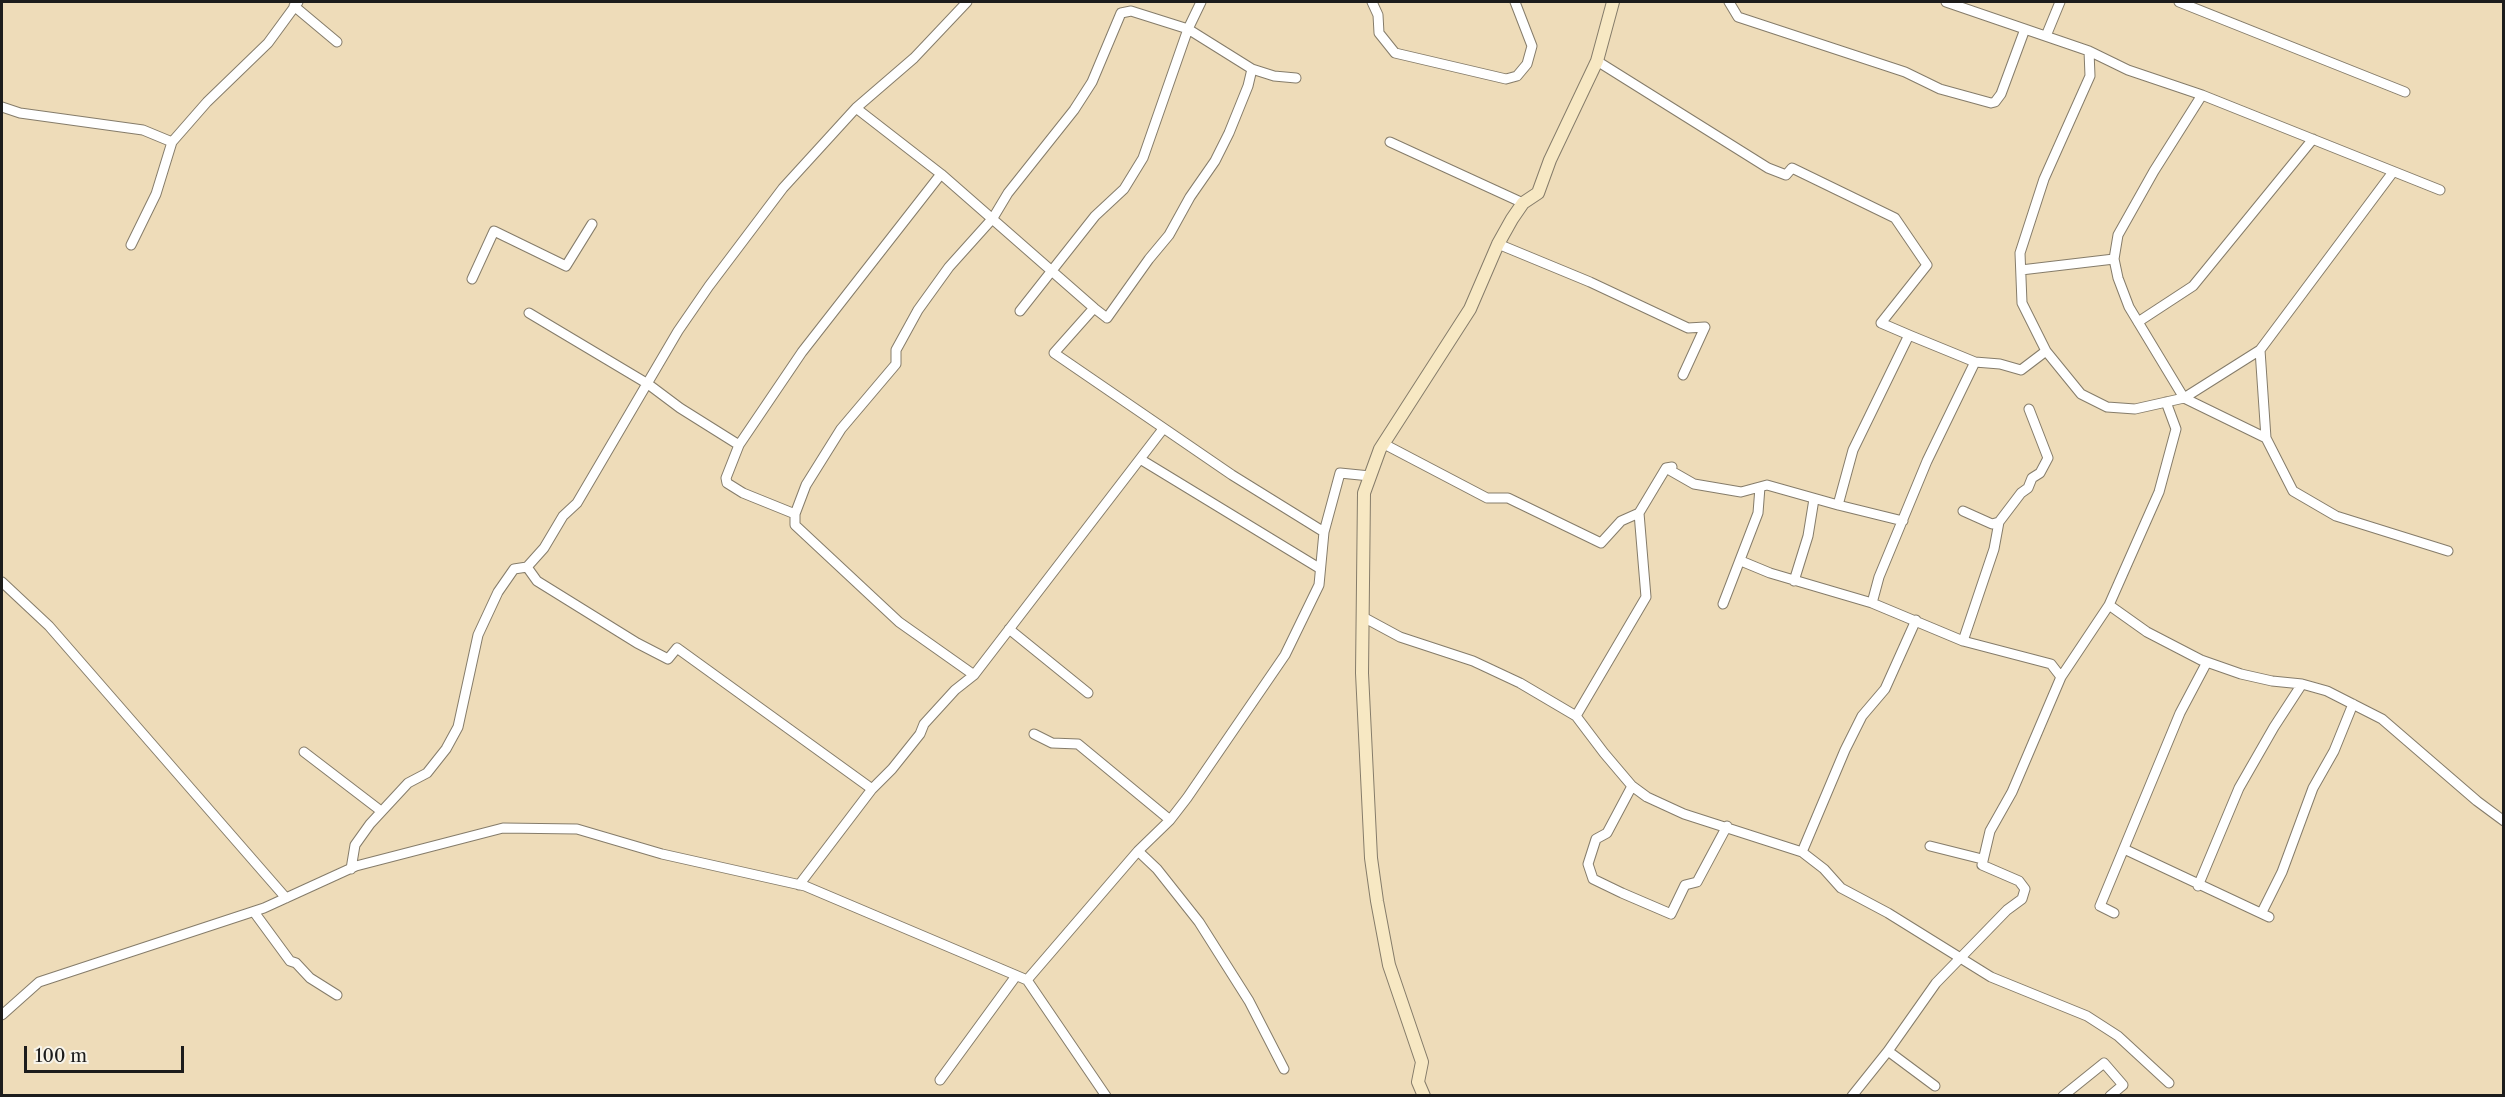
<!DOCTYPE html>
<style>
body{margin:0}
#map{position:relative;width:2505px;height:1097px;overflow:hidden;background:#eedcb9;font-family:"Libre Caslon Text",serif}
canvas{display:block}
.frame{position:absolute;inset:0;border:3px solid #1c1c1c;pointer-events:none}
.scale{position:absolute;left:24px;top:1046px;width:160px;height:27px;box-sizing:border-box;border:3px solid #1c1c1c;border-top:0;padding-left:8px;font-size:18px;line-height:21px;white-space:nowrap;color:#1c1c1c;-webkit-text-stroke:4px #f7f3e8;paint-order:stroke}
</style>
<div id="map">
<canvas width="2505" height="1097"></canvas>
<div class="frame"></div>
<div class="scale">100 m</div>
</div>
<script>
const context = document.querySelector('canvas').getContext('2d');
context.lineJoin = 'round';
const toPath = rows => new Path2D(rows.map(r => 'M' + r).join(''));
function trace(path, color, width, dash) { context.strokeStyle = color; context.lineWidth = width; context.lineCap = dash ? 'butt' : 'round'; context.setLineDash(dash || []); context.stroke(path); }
const street = toPath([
 [1372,2,1378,15,1379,33,1395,53,1506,79,1517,76,1527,64,1532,46,1515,2],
 [1729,2,1738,17,1905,72,1940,89,1991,103,1995,102,2001,94,2025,29],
 [1946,2,2089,51,2128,70,2202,95,2440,190],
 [2179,2,2405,92],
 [294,6,337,42],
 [2046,36,2060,2],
 [2089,51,2090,76,2044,179,2020,253,2022,303,2046,351,2081,394,2107,407,2135,409,2184,398,2260,350,2393,172],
 [1597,61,1768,168,1786,175,1792,168,1895,218,1927,265,1881,323,1909,335],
 [1252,69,1274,76,1296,78],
 [2202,95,2154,171,2118,235,2114,259,2118,278,2129,307,2184,398,2266,438,2293,491,2336,516,2448,551],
 [2,107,20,113,143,130,172,142,207,102,268,43,298,2],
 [856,108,941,174,1094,308],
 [1390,142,1523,203],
 [1498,244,1590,282,1688,328,1705,327,1683,375],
 [131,245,156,194,172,142],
 [2021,270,2114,259],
 [472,279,494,231,566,266,592,224],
 [1020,311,1095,216,1124,189,1143,158,1188,29,1201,2],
 [529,313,648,384,680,408,739,445,802,352,941,174],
 [2138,322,2193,286,2313,139],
 [2260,350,2266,438],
 [1975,362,2000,364,2021,370,2046,351],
 [1384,444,1487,498,1508,498,1601,543,1621,521,1639,513,1666,468,1672,467],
 [739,445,726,478,727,483,743,493,795,514],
 [1140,459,1319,568],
 [1666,468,1694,484,1741,492,1767,485,1838,505,1853,450,1909,335,1975,362,1927,461,1879,577,1872,603],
 [1838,505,1903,521],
 [1963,511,1992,524,1999,522,2021,493,2028,488,2032,478,2040,473,2048,458,2029,409],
 [1741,561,1770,573,1872,603,1963,641,2051,664,2061,677],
 [1794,581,1808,536,1814,499],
 [2,582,49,626,286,898],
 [1723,604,1758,513,1760,487],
 [2109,605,2147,632,2201,660,2241,674,2272,681,2302,684,2327,691,2382,719,2477,801,2504,821],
 [1363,617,1400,637,1473,661,1520,683,1576,716,1604,753,1632,786,1647,797,1684,814,1802,852,1824,869,1841,888,1888,913,1991,977,2087,1016,2118,1036,2169,1083],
 [1009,629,1088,693],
 [1963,641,1994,549,1999,522],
 [974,675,899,622,795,525,795,514,806,485,841,429,896,364,896,350,918,310,949,267,993,218,1008,193,1074,110,1092,82,1121,13,1131,11,1188,29,1252,69,1248,86,1229,133,1215,161,1190,197,1169,235,1149,259,1107,318,1094,308,1054,353,1232,475,1324,532],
 [1576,716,1646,597,1639,513],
 [1034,734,1052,743,1078,744,1170,820],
 [304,752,381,811],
 [1632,786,1607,833,1596,839,1588,864,1593,879,1622,893,1671,914,1685,885,1697,882,1727,826],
 [872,789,892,769,920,734,924,724,955,690,974,675,1163,429],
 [1930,846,1982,859],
 [2124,849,2269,917],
 [1138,851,1157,869,1199,922,1249,1001,1284,1069],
 [1802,852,1845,750,1862,716,1885,689,1916,620],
 [351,869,355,845,370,824,408,783,427,773,446,749,458,727,478,635,498,592,514,569,527,567],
 [799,885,872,789,677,648,668,659,637,643,537,581,527,567,544,548,563,516,577,503,678,331,709,286,783,188,856,108,914,58,967,2],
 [2198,886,2239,788,2274,727,2302,684],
 [254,912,290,961,296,963,310,978,337,995],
 [2262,912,2282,872,2313,788,2334,751,2353,704],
 [2114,913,2100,906,2180,713,2207,662],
 [1027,980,1138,851,1170,820,1187,798,1285,655,1319,585,1324,532,1340,473,1370,476],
 [2,1015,39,982,264,908,356,866,503,828,577,829,662,854,805,886,1027,980,1106,1096],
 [1888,1051,1935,1086],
 [940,1080,1016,976],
 [1852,1096,1888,1051,1936,983,2007,910,2022,899,2025,889,2019,881,1982,865,1990,831,2012,792,2061,677,2109,605,2159,492,2176,429,2166,402],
 [2063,1096,2104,1063,2123,1085,2110,1096]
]);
const secondary = toPath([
 [1424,1096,1418,1082,1422,1062,1389,965,1377,901,1371,858,1362,673,1364,493,1380,449,1470,309,1498,244,1512,219,1523,203,1538,193,1550,160,1597,61,1613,2]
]);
trace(street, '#857c6a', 11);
trace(secondary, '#857c6a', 14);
trace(street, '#fff', 9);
trace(secondary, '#f7e8c3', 12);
</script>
